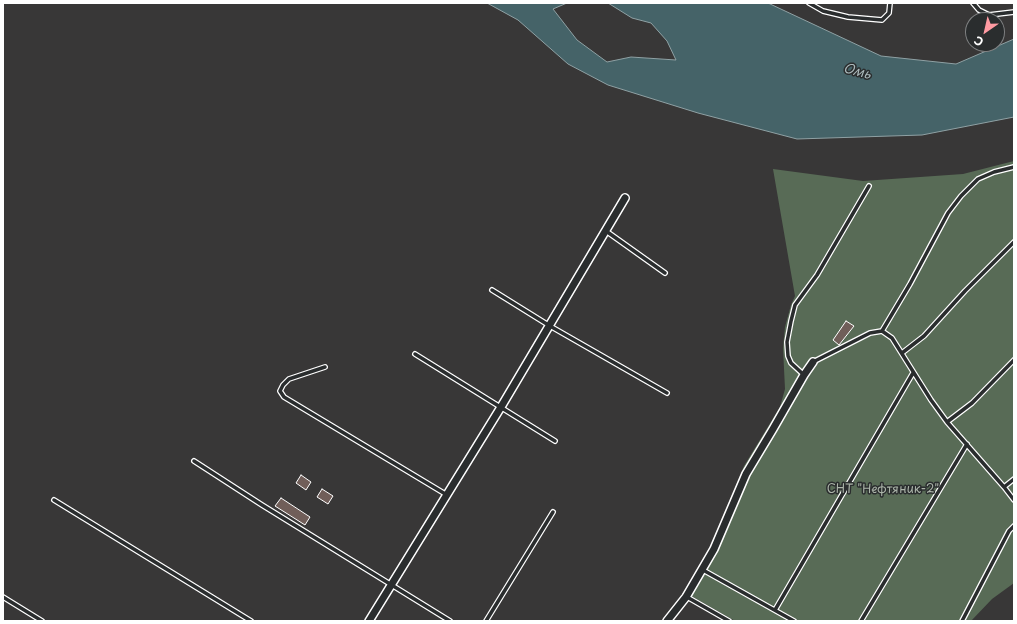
<!DOCTYPE html>
<meta charset="utf-8">
<style>
body{margin:0}
#map{position:relative;width:1017px;height:624px;overflow:hidden;background:#383737;font-family:"Playpen Sans",sans-serif}
canvas{display:block}
.frame{position:absolute;inset:0;border:4px solid #fff;pointer-events:none}
.north{position:absolute;left:965px;top:12px;width:40px;height:40px;box-sizing:border-box;background:#2a2d2e;border:1px solid #7f8182;border-radius:50%;rotate:214deg;font-size:11px;font-weight:700;line-height:16px;text-align:center;color:#fff}
.north::after{content:'';display:block;margin:auto;width:14px;height:18px;background:#ff9aa2;clip-path:polygon(50% 0,100% 100%,50% 72%,0 100%)}
</style>
<div id="map">
<canvas width="1017" height="624"></canvas>
<div class="frame"></div>
<div class="north">С</div>
</div>
<script>
const context = document.querySelector('canvas').getContext('2d');
context.lineJoin = 'round';
function paint(path, color) { context.fillStyle = color; context.fill(path, 'evenodd'); }
const toPath = rows => new Path2D(rows.map(r => 'M' + r).join(''));
function trace(path, color, width, dash) { context.strokeStyle = color; context.lineWidth = width; context.lineCap = dash ? 'butt' : 'round'; context.setLineDash(dash || []); context.stroke(path); }
function drawText(font, color, halo, rows, align = 'center') {
  context.font = font + ' "Playpen Sans",sans-serif'; context.lineWidth = 3; context.setLineDash([]); context.textBaseline = 'middle'; context.strokeStyle = halo; context.fillStyle = color; for (const [text, x, y, turn = 0] of rows) {
    context.save(); context.translate(x, y); context.rotate((+turn || 0) * Math.PI / 180); context.textAlign = isNaN(turn) ? turn : align; if (halo) context.strokeText(text, 0, 0); context.fillText(text, 0, 0); context.restore();
  }
}
const green = toPath([
 [1014,161,1014,583,992,599,971,621,735,621,686,593,711,548,744,466,780,407,785,389,783,348,785,327,791,305,795,296,773,169,863,181,963,174]
]);
const water = toPath([
 [487,3,567,3,553,9,577,40,607,62,631,57,676,60,667,41,651,23,632,18,608,3,768,3,881,56,956,64,1014,39,1014,117,922,135,797,139,698,113,608,85,568,64,518,20,487,3]
]);
const building = toPath([
 [846,321,854,326,839,345,833,340,846,321],
 [301,475,311,482,306,490,296,483,301,475],
 [322,489,333,496,328,504,317,497,322,489],
 [281,498,310,517,305,525,275,506,281,498]
]);
const lane = toPath([
 [809,3,823,11,848,17,882,20,889,13,890,3],
 [973,3,979,10,989,15,1014,12],
 [606,231,665,273],
 [492,290,550,326,667,393],
 [882,331,910,284,948,213,961,196,978,179,994,172,1014,167],
 [902,353,924,336,965,291,1014,242],
 [415,354,555,441],
 [813,362,870,333,882,331,892,338,931,400,947,422,1004,487,1014,500],
 [325,367,289,379,283,385,280,391,284,397,447,495],
 [804,375,791,363,788,356,787,342,791,321,795,305,817,275,869,186],
 [947,422,972,403,1014,360],
 [194,461,262,505,450,621],
 [1004,487,1014,479],
 [54,500,251,621],
 [703,570,794,621],
 [3,597,42,621],
 [687,597,729,621],
 [775,610,913,373],
 [486,621,553,512],
 [861,621,967,444],
 [962,621,1009,531,1014,526]
]);
const street = toPath([
 [369,621,501,407,625,198],
 [667,621,686,597,714,549,746,474,773,429,804,375,813,362]
]);
const parkNames = [
 ["СНТ \"Нефтяник-2\"",883,490]
];
const waterNames = [
 ["Омь",857,72,15]
];
paint(green, '#586b56');
paint(water, '#456368');
trace(water, '#8fa1a4', 1);
paint(building, '#705e59');
trace(building, '#fff', 1);
trace(lane, '#fff', 6);
trace(street, '#fff', 10);
trace(lane, '#2a2d2e', 3.5);
trace(street, '#2a2d2e', 7);
drawText('12px', '#acb5aa', '#2a2d2e', parkNames);
drawText('italic 13px', '#abb9bb', '#2a2d2e', waterNames);
</script>
